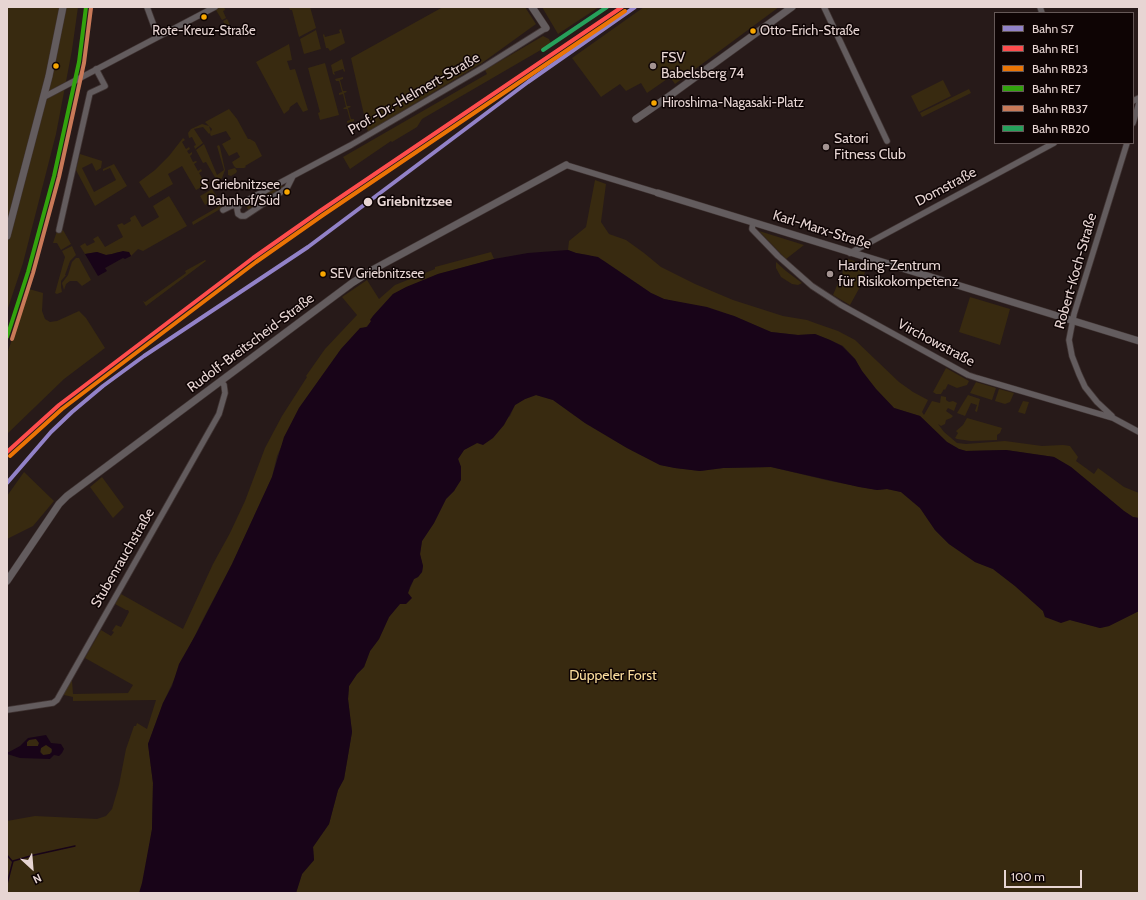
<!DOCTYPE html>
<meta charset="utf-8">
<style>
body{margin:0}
#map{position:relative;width:1146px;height:900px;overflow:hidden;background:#271a19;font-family:Cabin,sans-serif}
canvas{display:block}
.frame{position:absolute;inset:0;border:8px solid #e7d5d3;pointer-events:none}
.legend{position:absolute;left:994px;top:12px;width:140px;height:132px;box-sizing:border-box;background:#0e0404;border:1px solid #655857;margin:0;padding:5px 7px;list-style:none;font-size:12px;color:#e7d5d3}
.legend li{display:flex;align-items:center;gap:8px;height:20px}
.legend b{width:20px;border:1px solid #655857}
.north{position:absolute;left:12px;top:848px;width:40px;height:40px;-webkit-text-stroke:3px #0e0404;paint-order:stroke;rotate:154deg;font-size:11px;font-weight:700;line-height:16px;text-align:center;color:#e7d5d3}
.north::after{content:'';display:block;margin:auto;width:14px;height:18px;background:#e7d5d3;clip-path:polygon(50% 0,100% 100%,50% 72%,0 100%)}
.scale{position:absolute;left:1004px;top:870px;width:78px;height:18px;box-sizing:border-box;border:2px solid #e7d5d3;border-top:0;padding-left:5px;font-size:12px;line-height:14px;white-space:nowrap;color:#e7d5d3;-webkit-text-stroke:3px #0e0404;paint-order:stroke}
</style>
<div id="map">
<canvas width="1146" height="900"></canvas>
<div class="frame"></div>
<ul class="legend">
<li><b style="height:5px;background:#9282c8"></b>Bahn S7</li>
<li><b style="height:5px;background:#ff4d4d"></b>Bahn RE1</li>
<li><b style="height:5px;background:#eb7405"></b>Bahn RB23</li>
<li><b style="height:5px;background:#32a30d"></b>Bahn RE7</li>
<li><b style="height:5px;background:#c97958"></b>Bahn RB37</li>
<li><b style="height:5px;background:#26a05b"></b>Bahn RB20</li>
</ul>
<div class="north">N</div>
<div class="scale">100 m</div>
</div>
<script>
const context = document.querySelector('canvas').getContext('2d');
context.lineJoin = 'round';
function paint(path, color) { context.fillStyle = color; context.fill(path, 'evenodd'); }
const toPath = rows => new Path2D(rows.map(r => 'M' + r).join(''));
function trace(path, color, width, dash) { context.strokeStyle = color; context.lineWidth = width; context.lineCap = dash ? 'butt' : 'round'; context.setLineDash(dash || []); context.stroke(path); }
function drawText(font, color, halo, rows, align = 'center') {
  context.font = font + ' Cabin,sans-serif'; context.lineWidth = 3; context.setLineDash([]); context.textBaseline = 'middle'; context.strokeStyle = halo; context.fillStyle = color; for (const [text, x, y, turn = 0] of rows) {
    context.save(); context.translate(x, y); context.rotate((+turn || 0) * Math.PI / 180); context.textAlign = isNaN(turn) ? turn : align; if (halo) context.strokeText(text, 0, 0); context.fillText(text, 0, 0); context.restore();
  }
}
const green = toPath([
 [7,7,78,7,72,50,56,134,23,263,7,311],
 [220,7,224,7,225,10,223,11,226,18,222,20,216,10],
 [289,7,310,7,316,28,299,37,292,10,290,10],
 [443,7,525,7,536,24,482,63,368,132,351,58],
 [542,7,599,7,558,34],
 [644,7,779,7,675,84,670,77,647,93,641,83,626,91,620,84,601,97,572,58],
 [227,19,235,35,232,37,223,21],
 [341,29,345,43,330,51,328,48,326,48,323,35,324,34,325,37,340,33,339,30],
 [316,30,321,49,304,54,300,39],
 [543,36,549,39,551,44,422,119,417,127,392,142,391,141,350,169,343,157,487,74,485,70],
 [289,44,292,60,287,61,290,70,295,69,308,110,303,112,297,102,290,107,289,110,284,114,256,62],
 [342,59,345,71,344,72,343,69,334,72,335,75,333,74,331,65],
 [325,63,339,115,320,120,318,113,320,112,308,68],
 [343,77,343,79,340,80,343,91,346,91,347,92,344,93,347,106,350,106,351,107,348,108,351,119,354,119,354,121,347,123,347,121,350,120,347,109,344,109,343,108,346,107,343,94,339,95,339,93,342,92,339,81,336,81,335,79],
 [943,80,951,96,919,112,911,96],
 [969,89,971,93,922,117,920,113],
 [229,109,237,119,248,139,250,139,255,142,262,156,245,166,246,167,244,168,236,168,234,166,232,162,240,157,237,152,229,156,222,144,231,139,226,131,211,136,210,134,212,129,205,122],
 [202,124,209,126,211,132,209,134,203,127,194,129,203,143,195,149,194,146,196,145,192,137,189,138,188,133,191,129],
 [183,138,185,140,182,142,186,149,189,147,190,149,187,151,189,154,192,152,192,154,190,156,193,162,196,161,197,162,194,164,198,171,201,169,202,171,199,173,205,183,208,181,209,183,196,190,182,166,168,174,173,184,149,198,139,182,155,170,169,156],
 [204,144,217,175,224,170,217,146,219,145,220,147,225,170,222,178,217,183,214,183,213,181,216,179,206,162,203,163,196,150],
 [80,154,102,161,101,168,96,171,92,163,82,168,94,192,116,180,110,168,103,171,103,169,114,164,127,186,95,206,76,170],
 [235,168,237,171,236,173,231,176,228,175,228,170],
 [595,180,606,184,601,222,609,234,626,240,644,253,661,267,695,284,733,300,783,316,807,320,815,323,838,331,855,340,899,382,913,392,928,400,922,412,924,415,932,401,940,403,941,396,946,397,946,400,949,402,953,401,957,403,954,411,948,408,946,411,953,416,951,418,946,420,945,424,941,426,938,424,944,432,957,443,966,444,1005,441,1042,446,1063,445,1070,446,1078,457,1076,461,1094,474,1098,468,1124,487,1139,493,1139,518,1133,517,1124,511,1071,467,1054,457,1006,450,966,451,959,449,947,442,920,416,894,408,876,389,862,371,855,359,843,346,830,340,815,334,798,335,771,332,734,316,664,299,651,293,604,261,588,255,576,253,568,250,569,241,586,227],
 [281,185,283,187,249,211,245,204],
 [212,189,219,200,215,203,214,200,205,205,200,196],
 [169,196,187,226,143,251,138,249,131,256,129,252,118,252,112,254,106,255,97,252,85,254,80,246,85,243,87,246,95,242,93,239,98,236,105,247,123,237,117,225,122,223,124,225,131,221,130,218,135,215,142,227,159,217,153,206],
 [219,202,222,208,193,225,192,222,218,207,216,204],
 [63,230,71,244,61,250,57,243,53,243,57,231,59,232],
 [759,231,804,245,786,259],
 [72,246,76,255,70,261,65,275,66,275,61,281,61,287,62,292,57,294,55,293,65,257,62,251],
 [491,252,494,259,438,274,393,294,373,316,372,321,366,327,360,329,341,349,299,408,277,456,272,477,232,564,201,623,163,703,148,744,153,783,152,830,149,849,148,893,7,893,7,821,35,816,97,819,106,816,112,809,119,785,126,749,134,726,136,726,137,723,147,729,156,700,73,701,73,697,64,695,63,693,71,680,72,681,73,694,128,693,133,685,85,658,101,630,111,636,114,632,112,631,116,625,121,627,129,612,128,610,126,610,115,604,121,594,183,629,213,564,230,533,245,501,265,448,282,416,307,377,306,376,325,349,357,315,342,297,367,280,379,299,395,285,435,269,435,267],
 [76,258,79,258,91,280,82,286,77,281,70,281,66,284,64,290,62,283,68,275,72,262],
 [848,259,867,265,861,285,850,305,833,295],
 [205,260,206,261,146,306,143,301,145,302,186,273,185,271],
 [776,262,786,271,802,283,798,285,792,284,781,277,776,268],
 [29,289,43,293,42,311,45,319,50,322,57,321,79,311,86,318,105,348,64,379,7,434,7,354],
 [970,297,1010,309,1000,345,959,332],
 [946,368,969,381,967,385,957,388,948,384,945,390,944,389,941,394,936,394,933,392],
 [976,382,996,388,992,400,970,393],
 [999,389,1014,393,1010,402,1005,404,995,401],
 [536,395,553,400,585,423,627,448,660,465,675,468,700,471,723,468,771,467,830,481,877,490,887,489,901,492,920,508,935,530,949,544,975,562,993,569,1015,586,1043,611,1045,617,1070,620,1100,628,1109,626,1139,611,1139,893,296,893,302,874,314,860,313,847,329,824,338,790,344,779,352,732,348,699,349,686,357,674,364,667,370,651,379,639,389,617,408,593,414,579,418,577,422,572,423,566,420,554,422,541,434,523,446,499,454,491,461,467,458,459,464,450,477,443,510,416,515,405,525,399],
 [968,395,980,399,977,412,975,411,977,405,971,403,965,416,957,413],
 [1023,401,1029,402,1025,414,1018,412],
 [967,418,1002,428,1000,433,997,435,997,440,971,441,957,439,955,438,958,433,956,431,963,425],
 [24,472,54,501,33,526,7,539,7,496],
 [102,477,124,507,113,518,90,487],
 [30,739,36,739,38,740,39,743,38,746,27,746,27,742],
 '40.5 750a5.5 5.5 0 1 1 11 0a5.5 5.5 0 1 1-11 0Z'
]);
const water = toPath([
 [568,250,576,253,598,257,651,293,664,299,707,307,734,316,771,332,798,335,815,334,830,340,842,346,855,359,862,371,876,389,894,408,920,416,947,442,959,449,966,451,1006,450,1054,457,1071,467,1124,511,1133,517,1139,518,1139,611,1109,626,1100,628,1070,620,1061,623,1045,617,1043,611,1015,586,993,569,975,562,949,544,935,530,920,508,901,492,887,489,877,490,859,487,771,467,723,468,700,471,675,468,660,465,627,448,585,423,553,400,536,395,525,399,515,405,504,425,493,438,483,445,477,443,464,450,458,459,461,467,461,480,454,491,446,499,434,523,422,541,420,554,423,566,422,572,418,577,414,579,410,587,408,593,412,598,406,604,400,604,389,617,379,639,370,651,364,667,357,674,349,686,348,699,352,732,344,779,338,790,329,824,313,847,314,860,302,874,296,893,139,893,142,883,152,829,153,783,148,744,163,703,172,686,179,664,196,634,232,564,272,477,284,437,299,408,341,349,360,328,367,327,371,321,370,320,373,316,393,294,406,287,438,274,494,259,528,253],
 [123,251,129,252,131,256,125,259,123,258,105,268,107,271,98,276,85,254,97,252,106,255,112,254],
 [46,735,51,743,61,744,64,749,62,753,59,756,54,755,50,759,20,758,7,754,7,752,9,752,20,746,28,738],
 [36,739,39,743,38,746,27,746,27,742,29,740],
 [46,745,52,749,52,752,50,754,43,755,40,752,41,748]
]);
const stream = toPath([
 [7,855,12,861],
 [7,884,13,861,34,855,75,846]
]);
const minor = toPath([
 [147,7,158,37],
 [824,7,887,141],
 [1040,7,1042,13],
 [44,97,215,7],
 [1133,101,1139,98],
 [1133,123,1139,103],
 [566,165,658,193],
 [293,176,287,188,245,216,241,216,238,214,237,209,240,204,351,145,484,67,546,28],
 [223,210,231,206,240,204],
 [753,223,752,229,778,256,812,286,841,305,968,375,977,378,1113,418,1139,432],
 [59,230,90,93,105,86,96,69],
 [850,253,1054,143],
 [1112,416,1097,402,1085,387,1079,374,1072,356,1069,340,1074,314,1127,143],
 [7,710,53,703,57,700,219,414,225,393,224,385,221,381]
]);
const tertiary = toPath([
 [532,7,546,28],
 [636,119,668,97,792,7],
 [658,193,1139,341],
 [7,236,49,76,63,7],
 [7,581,59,504,67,496,352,283,374,269,566,165]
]);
const rail1 = toPath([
 [7,483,51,432,72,412,103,386,144,356,308,247,528,82,635,7]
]);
const rail2 = toPath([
 [7,452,59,405,253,258,320,211,622,7]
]);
const rail3 = toPath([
 [10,456,62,409,256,262,323,215,625,11]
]);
const rail4 = toPath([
 [7,337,28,272,54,176,79,62,86,7]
]);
const rail5 = toPath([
 [12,339,33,273,59,177,84,63,91,8]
]);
const rail6 = toPath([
 [543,50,607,7]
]);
const markers = [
 [204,17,3.5,"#f7a600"],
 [753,31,3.5,"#f7a600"],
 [56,66,3.5,"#f7a600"],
 [653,66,4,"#a49492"],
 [654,103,3.5,"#f7a600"],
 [826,147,4,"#a49492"],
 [287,192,3.5,"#f7a600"],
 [368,202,5,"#e7d5d3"],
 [323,274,3.5,"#f7a600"],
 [830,274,4,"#a49492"]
];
const busNames = [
 ["Rote-Kreuz-Straße",204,31,"center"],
 ["Otto-Erich-Straße",760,31],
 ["Hiroshima-Nagasaki-Platz",662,103],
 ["S Griebnitzsee",280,185,"right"],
 ["Bahnhof/Süd",280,201,"right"],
 ["SEV Griebnitzsee",330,274]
];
const poiNames = [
 ["FSV",661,58],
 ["Babelsberg 74",661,74],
 ["Satori",834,139],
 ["Fitness Club",834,155],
 ["Harding-Zentrum",838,266],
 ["für Risikokompetenz",838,282]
];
const streetNames = [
 ["Prof.-Dr.-Helmert-Straße",414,94,-30],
 ["Domstraße",946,187,-28],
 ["Karl-Marx-Straße",822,230,17],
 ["Robert-Koch-Straße",1076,271,-74],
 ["Rudolf-Breitscheid-Straße",251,343,-37],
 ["Virchowstraße",936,343,28],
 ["Stubenrauchstraße",123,558,-60]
];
const stopNames = [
 ["Griebnitzsee",377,202]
];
const parkNames = [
 ["Düppeler Forst",613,676]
];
paint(green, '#382a10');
paint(water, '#180418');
trace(stream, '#180418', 1.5);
trace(minor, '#413534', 7);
trace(tertiary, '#413534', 8);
trace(minor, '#635c5e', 5.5);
trace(tertiary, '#635c5e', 7);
trace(rail1, '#9282c8', 4);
trace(rail2, '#ff4d4d', 4);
trace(rail3, '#eb7405', 4);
trace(rail4, '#32a30d', 4);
trace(rail5, '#c97958', 4);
trace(rail6, '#26a05b', 4);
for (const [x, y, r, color] of markers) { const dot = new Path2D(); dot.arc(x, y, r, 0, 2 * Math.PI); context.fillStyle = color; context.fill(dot); trace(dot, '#0e0404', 1.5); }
drawText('13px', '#e7d5d3', '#0e0404', busNames, 'left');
drawText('14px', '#e7d5d3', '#0e0404', poiNames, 'left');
drawText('14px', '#e7d5d3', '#0e0404', streetNames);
drawText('bold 14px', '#e7d5d3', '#0e0404', stopNames, 'left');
drawText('14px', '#fcde9e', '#0e0404', parkNames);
</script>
